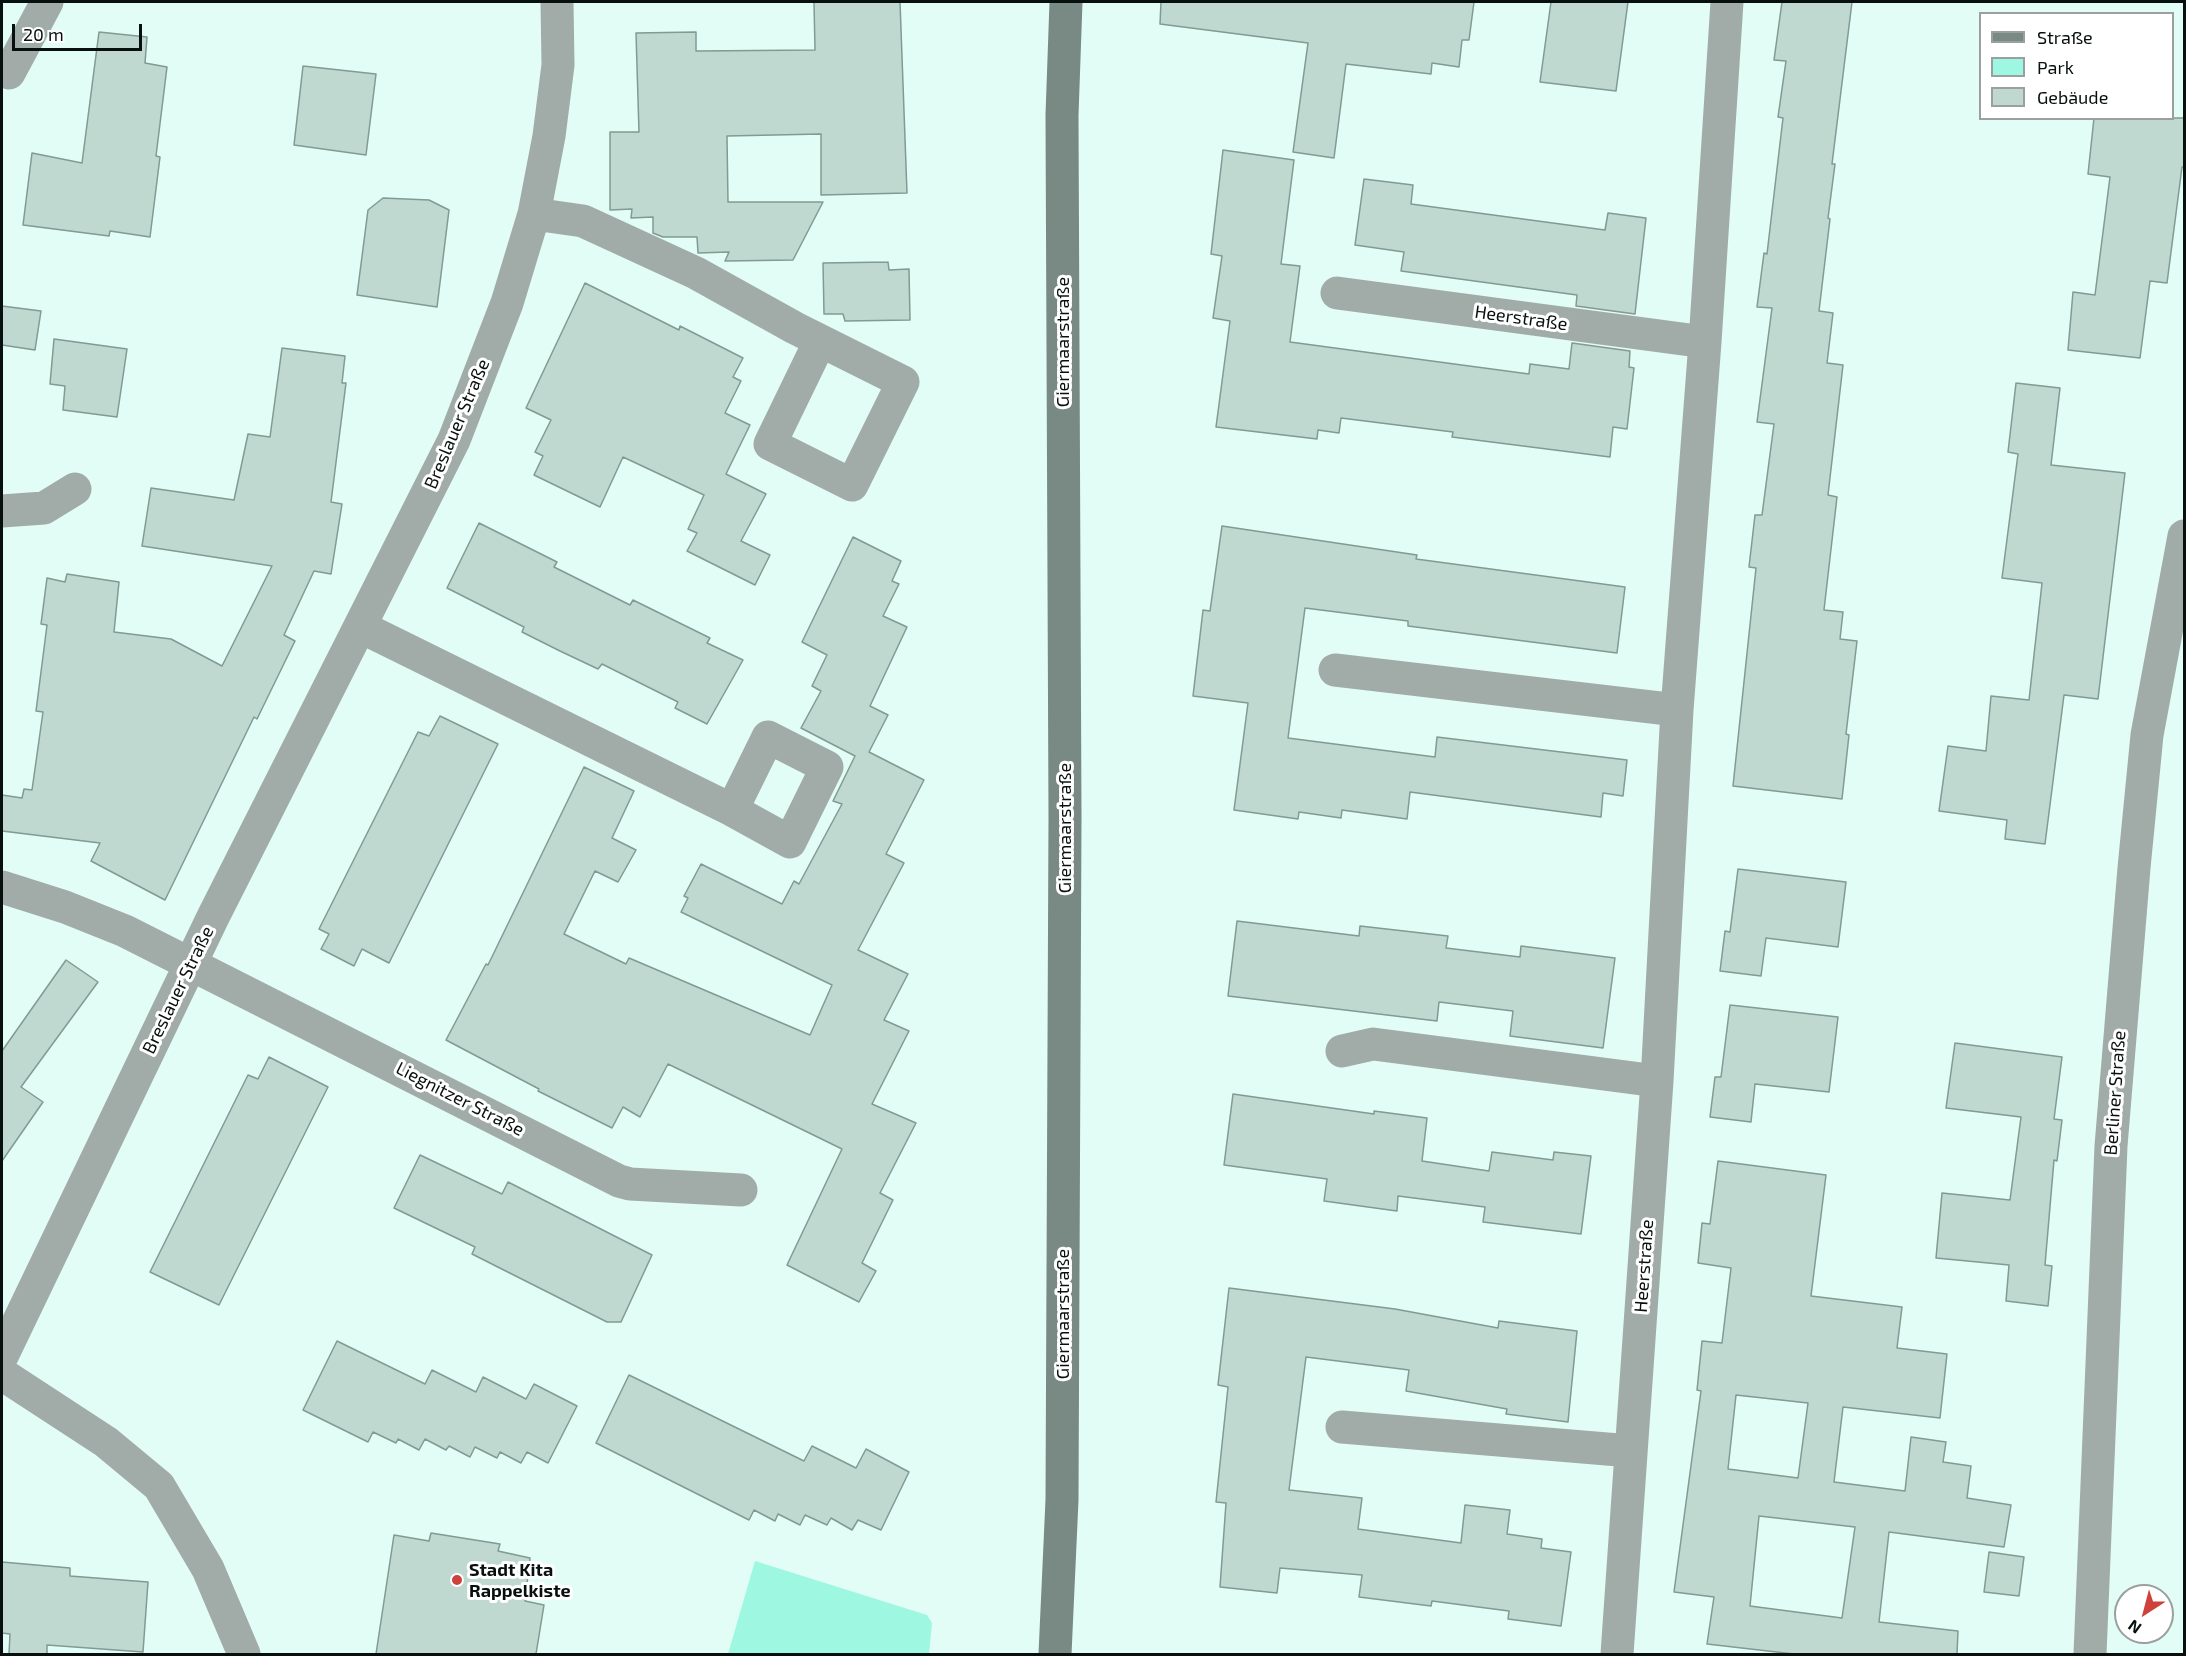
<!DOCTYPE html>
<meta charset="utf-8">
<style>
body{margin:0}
#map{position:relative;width:2186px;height:1656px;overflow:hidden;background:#e2fdf5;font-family:"Exo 2",sans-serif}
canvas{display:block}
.frame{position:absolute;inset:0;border:3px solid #07100e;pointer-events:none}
.legend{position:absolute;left:1979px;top:12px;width:195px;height:108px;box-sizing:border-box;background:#fff;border:2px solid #9c9f9f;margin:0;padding:8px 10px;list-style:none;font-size:18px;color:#07100e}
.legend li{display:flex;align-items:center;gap:12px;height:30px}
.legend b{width:30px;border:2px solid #9c9f9f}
.north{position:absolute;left:2114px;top:1584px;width:60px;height:60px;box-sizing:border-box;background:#fff;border:2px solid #9c9f9f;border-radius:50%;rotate:216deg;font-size:16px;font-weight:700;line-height:24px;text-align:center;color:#07100e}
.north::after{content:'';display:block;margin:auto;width:21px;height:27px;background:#cf413b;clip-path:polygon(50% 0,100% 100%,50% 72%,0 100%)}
.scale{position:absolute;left:12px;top:24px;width:130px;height:27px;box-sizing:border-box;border:3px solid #07100e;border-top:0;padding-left:8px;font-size:18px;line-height:21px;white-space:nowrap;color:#07100e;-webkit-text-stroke:4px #fff;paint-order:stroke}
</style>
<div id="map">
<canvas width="2186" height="1656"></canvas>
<div class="frame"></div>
<ul class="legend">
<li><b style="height:8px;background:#798984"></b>Straße</li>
<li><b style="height:16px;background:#9ef7e1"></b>Park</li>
<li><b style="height:16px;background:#bfd9d1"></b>Gebäude</li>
</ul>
<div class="north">N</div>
<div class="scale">20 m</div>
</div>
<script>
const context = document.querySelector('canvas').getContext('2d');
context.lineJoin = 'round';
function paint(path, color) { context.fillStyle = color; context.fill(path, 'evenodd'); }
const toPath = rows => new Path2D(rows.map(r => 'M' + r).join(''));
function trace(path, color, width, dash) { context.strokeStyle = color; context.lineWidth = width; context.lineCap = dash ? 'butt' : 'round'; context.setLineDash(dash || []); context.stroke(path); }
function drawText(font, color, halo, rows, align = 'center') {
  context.font = font + ' "Exo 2",sans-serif'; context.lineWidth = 6; context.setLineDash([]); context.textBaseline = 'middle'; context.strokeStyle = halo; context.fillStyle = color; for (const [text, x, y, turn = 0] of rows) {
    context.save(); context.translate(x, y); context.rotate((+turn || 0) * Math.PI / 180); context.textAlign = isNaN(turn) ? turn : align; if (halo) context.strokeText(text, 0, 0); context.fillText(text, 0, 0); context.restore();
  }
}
const green = toPath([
 [755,1561,927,1615,932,1623,929,1654,728,1654]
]);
const building = toPath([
 [814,2,900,2,907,193,821,195,821,134,727,136,728,202,823,202,793,260,725,261,729,252,698,253,697,237,663,237,653,233,653,217,631,218,632,209,610,210,610,132,639,132,636,33,696,32,696,51,815,50,814,2],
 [1161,2,1474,2,1469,40,1462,40,1459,67,1432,63,1431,74,1346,64,1334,158,1293,152,1308,43,1160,24,1161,2],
 [1551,2,1628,2,1616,91,1540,82,1551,2],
 [1782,2,1852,2,1832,164,1835,164,1828,218,1830,219,1819,311,1833,313,1827,363,1843,365,1828,495,1837,497,1824,610,1843,612,1840,639,1857,641,1846,734,1849,735,1842,799,1733,786,1756,568,1749,567,1755,515,1762,515,1774,424,1757,422,1772,308,1757,307,1764,253,1767,254,1783,118,1778,117,1786,61,1774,60,1782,2],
 [99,32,147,37,145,63,167,67,156,156,160,157,150,237,110,231,109,236,23,225,32,153,82,163,99,32],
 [303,66,376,74,366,155,294,145,303,66],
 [2094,118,2184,118,2184,167,2182,167,2167,283,2150,281,2140,358,2068,350,2073,292,2095,295,2110,177,2088,174,2094,118],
 [1223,150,1294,160,1281,264,1300,266,1290,342,1529,374,1530,364,1569,369,1572,343,1630,351,1629,367,1634,368,1627,429,1613,427,1610,457,1452,437,1453,432,1341,418,1339,433,1318,430,1317,439,1216,427,1230,321,1213,318,1222,256,1211,254,1223,150],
 [1364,179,1413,185,1411,204,1605,230,1608,213,1646,218,1635,314,1576,306,1577,295,1401,271,1404,252,1355,245,1364,179],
 [383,198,429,200,449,210,437,307,357,295,368,210,383,198],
 [888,262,889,270,909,269,910,320,845,321,843,314,824,314,823,263,888,262],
 [585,283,679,330,680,326,743,358,733,377,741,381,725,413,750,425,726,474,766,494,741,541,770,555,755,585,687,551,697,533,688,529,704,495,623,457,600,507,534,475,543,456,535,452,551,420,526,408,585,283],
 [2,306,41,311,35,350,2,345,2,306],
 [54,339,127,349,117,417,63,410,65,386,50,384,54,339],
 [282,348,345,356,342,383,346,383,331,502,342,504,331,574,314,571,284,635,295,641,257,719,254,717,165,900,91,861,100,843,2,831,2,795,22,798,24,789,32,790,43,712,36,711,47,625,41,624,47,578,65,582,67,574,119,582,114,632,171,639,222,666,272,566,142,546,151,488,234,500,248,434,270,437,282,348],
 [2016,383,2060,388,2051,465,2125,473,2098,699,2064,695,2045,844,2005,839,2007,820,1939,811,1948,746,1986,751,1991,696,2029,700,2042,583,2002,578,2018,454,2008,452,2016,383],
 [479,523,557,562,554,567,630,605,633,600,710,638,707,643,743,660,707,724,675,708,678,702,602,664,598,669,560,651,522,632,524,627,447,588,479,523],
 [1222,526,1417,555,1416,559,1625,587,1617,653,1408,626,1408,621,1305,608,1288,738,1435,757,1437,737,1627,760,1623,796,1603,793,1601,817,1410,792,1407,819,1342,810,1341,818,1299,812,1298,819,1234,810,1248,703,1193,696,1203,610,1210,611,1222,526],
 [853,537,901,561,892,581,899,584,883,616,907,627,870,706,888,715,869,752,924,780,886,854,904,863,858,950,908,974,884,1020,909,1031,872,1104,916,1123,880,1193,893,1200,862,1263,876,1271,859,1302,787,1265,842,1149,668,1064,640,1117,623,1107,612,1128,538,1091,539,1089,446,1040,486,964,488,965,584,767,634,791,612,838,636,850,618,882,595,871,564,934,626,964,629,958,810,1035,832,985,681,912,688,898,684,896,701,864,782,904,794,881,799,884,842,804,833,801,855,756,801,728,821,691,812,686,827,655,802,642,853,537],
 [440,716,498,744,389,963,362,949,354,966,321,949,329,934,319,929,418,732,429,736,440,716],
 [1738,869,1846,882,1838,947,1766,938,1761,976,1720,971,1725,931,1730,932,1738,869],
 [1237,921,1359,936,1360,926,1448,936,1446,948,1520,957,1521,946,1615,958,1603,1048,1510,1036,1513,1011,1439,1002,1437,1021,1228,996,1237,921],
 [66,960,98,982,21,1087,43,1102,2,1161,2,1051,66,960],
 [1730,1005,1838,1017,1829,1092,1755,1084,1751,1122,1710,1117,1715,1077,1721,1077,1730,1005],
 [1955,1043,2062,1057,2054,1119,2062,1120,2057,1161,2054,1160,2045,1265,2052,1266,2048,1306,2006,1301,2009,1265,1936,1258,1942,1193,2010,1200,2021,1117,1946,1108,1955,1043],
 [269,1057,328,1087,219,1305,150,1272,248,1075,258,1079,269,1057],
 [1233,1094,1374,1114,1374,1111,1427,1118,1422,1161,1489,1171,1492,1152,1553,1160,1554,1152,1591,1156,1581,1234,1483,1222,1485,1207,1398,1196,1397,1211,1324,1201,1327,1179,1224,1165,1233,1094],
 [420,1155,502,1194,508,1182,652,1255,621,1322,607,1322,472,1254,475,1247,394,1208,420,1155],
 [1718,1161,1826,1175,1811,1296,1902,1307,1897,1348,1947,1354,1940,1418,1843,1407,1834,1482,1905,1491,1911,1437,1946,1442,1943,1462,1971,1466,1967,1498,2011,1505,2004,1547,1889,1532,1879,1622,1958,1631,1957,1654,1794,1654,1707,1644,1714,1597,1674,1592,1701,1391,1697,1390,1702,1341,1722,1343,1731,1268,1698,1263,1702,1223,1710,1224,1718,1161],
 [1736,1395,1808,1403,1798,1478,1728,1469,1736,1395],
 [1759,1516,1855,1527,1842,1618,1750,1606,1759,1516],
 [1229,1288,1395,1309,1498,1328,1499,1321,1577,1331,1568,1422,1506,1414,1507,1409,1406,1391,1409,1370,1306,1357,1289,1490,1362,1498,1358,1529,1461,1543,1465,1505,1510,1510,1507,1534,1542,1539,1541,1548,1571,1552,1561,1626,1508,1619,1509,1611,1432,1601,1431,1606,1359,1597,1362,1575,1280,1568,1277,1593,1220,1587,1226,1503,1216,1502,1228,1387,1218,1385,1229,1288],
 [337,1341,425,1384,432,1370,476,1392,483,1377,526,1399,534,1384,577,1406,548,1463,527,1452,521,1463,500,1452,497,1458,475,1447,470,1457,449,1446,446,1450,425,1439,419,1450,398,1439,396,1443,373,1432,368,1442,303,1410,337,1341],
 [629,1375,804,1461,812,1446,856,1468,866,1449,909,1472,881,1530,858,1520,852,1530,831,1518,827,1525,805,1515,800,1525,778,1514,775,1521,754,1510,749,1520,596,1443,629,1375],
 [431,1533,500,1544,498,1551,530,1558,525,1601,544,1605,536,1654,376,1654,394,1535,429,1541,431,1533],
 [1989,1552,2024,1557,2019,1596,1984,1592,1989,1552],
 [2,1562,70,1568,70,1576,148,1582,143,1652,47,1645,47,1654,9,1654,10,1634,2,1633,2,1562]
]);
const street = toPath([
 [9,73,47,2],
 [534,214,583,221,696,273,795,328,903,382,852,485,770,444,820,341],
 [1337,293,1705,342],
 [2,511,44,508,75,489],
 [361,627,732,810,790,842,827,767,768,737,732,810],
 [1335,670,1677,710],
 [2,887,65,907,125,931,619,1181,630,1184,741,1190],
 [1342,1051,1373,1044,1657,1081],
 [2,1356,213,917,454,440,507,303,534,214,549,136,558,65,557,2],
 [2,1374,106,1442,159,1486,208,1569,244,1654],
 [1342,1427,1631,1451],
 [1617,1654,1657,1081,1677,710,1705,342,1727,2],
 [2090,1654,2111,1146,2134,868,2147,735,2184,536]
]);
const secondary = toPath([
 [1055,1654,1062,1500,1065,816,1062,115,1066,2]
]);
const markers = [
 [457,1580,6,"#cf413b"]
];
const streetNames = [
 ["Heerstraße",1521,318,8],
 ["Giermaarstraße",1063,342,-90],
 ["Breslauer Straße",457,424,-67],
 ["Giermaarstraße",1065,828,-90],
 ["Breslauer Straße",178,990,-64],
 ["Berliner Straße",2115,1093,-86],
 ["Liegnitzer Straße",460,1099,27],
 ["Heerstraße",1644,1266,-86],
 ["Giermaarstraße",1063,1314,-90]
];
const poiNames = [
 ["Stadt Kita",469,1570],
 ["Rappelkiste",469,1591]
];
paint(green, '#9ef7e1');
paint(building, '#bfd9d1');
trace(building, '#819a93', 1.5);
trace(street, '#a1aca9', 33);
trace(secondary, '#798984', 33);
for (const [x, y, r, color] of markers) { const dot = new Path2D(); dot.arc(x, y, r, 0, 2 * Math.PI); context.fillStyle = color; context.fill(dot); trace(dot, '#fff', 2); }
drawText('18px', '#07100e', '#fff', streetNames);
drawText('bold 18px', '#07100e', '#fff', poiNames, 'left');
</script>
